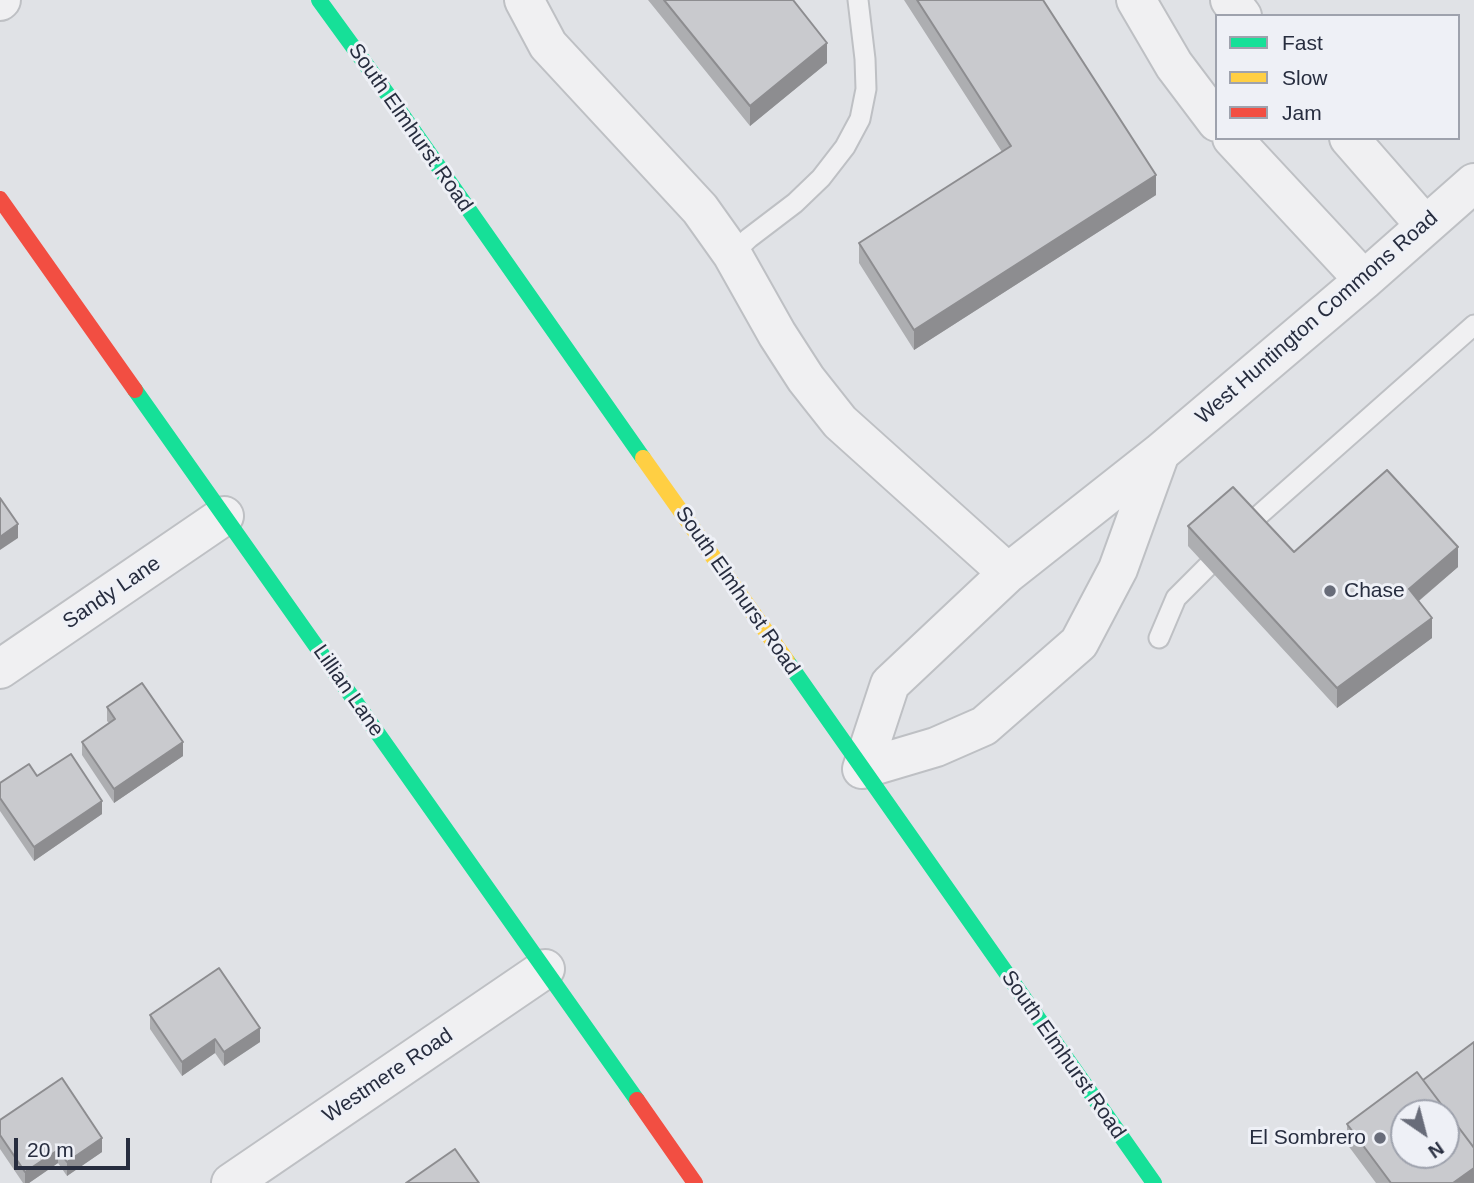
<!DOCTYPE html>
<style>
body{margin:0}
#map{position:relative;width:1474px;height:1183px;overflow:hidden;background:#e0e2e6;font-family:Helvetica,sans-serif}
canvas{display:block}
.legend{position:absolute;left:1215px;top:14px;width:245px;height:126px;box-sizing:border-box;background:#eef0f6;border:2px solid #9ea2ad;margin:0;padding:9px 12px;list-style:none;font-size:21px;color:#272d3f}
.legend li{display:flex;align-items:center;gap:14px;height:35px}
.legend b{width:35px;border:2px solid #9ea2ad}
.north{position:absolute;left:1390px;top:1099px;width:70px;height:70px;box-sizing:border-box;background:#eef0f6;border:2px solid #9ea2ad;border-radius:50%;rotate:145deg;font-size:19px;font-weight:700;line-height:28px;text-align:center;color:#272d3f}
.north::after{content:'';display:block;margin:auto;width:24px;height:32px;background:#686c79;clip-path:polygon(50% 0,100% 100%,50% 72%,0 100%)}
.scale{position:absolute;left:14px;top:1138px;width:116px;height:32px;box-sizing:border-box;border:4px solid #272d3f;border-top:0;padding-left:9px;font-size:21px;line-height:24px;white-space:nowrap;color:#272d3f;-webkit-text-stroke:5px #eef0f6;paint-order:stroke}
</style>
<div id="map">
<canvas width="1474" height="1183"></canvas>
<ul class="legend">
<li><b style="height:9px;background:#16e098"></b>Fast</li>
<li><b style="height:9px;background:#ffcf43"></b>Slow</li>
<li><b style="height:9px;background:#f24e42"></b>Jam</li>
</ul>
<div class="north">N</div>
<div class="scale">20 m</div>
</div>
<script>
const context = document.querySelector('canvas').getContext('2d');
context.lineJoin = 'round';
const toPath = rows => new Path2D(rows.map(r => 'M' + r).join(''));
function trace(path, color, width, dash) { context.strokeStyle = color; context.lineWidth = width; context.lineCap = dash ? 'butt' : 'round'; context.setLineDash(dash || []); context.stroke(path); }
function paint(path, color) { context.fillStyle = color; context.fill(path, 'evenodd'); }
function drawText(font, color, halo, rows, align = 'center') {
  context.font = font + ' Helvetica,sans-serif'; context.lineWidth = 6; context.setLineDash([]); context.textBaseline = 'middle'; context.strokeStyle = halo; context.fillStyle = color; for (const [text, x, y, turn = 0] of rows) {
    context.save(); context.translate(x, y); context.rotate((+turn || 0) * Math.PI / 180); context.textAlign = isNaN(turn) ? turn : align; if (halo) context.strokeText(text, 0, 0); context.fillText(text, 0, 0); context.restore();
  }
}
const lane = toPath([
 [732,254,749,238,795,203,821,178,845,147,860,119,866,89,865,59,858,0],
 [1249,524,1474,325],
 [1159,638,1176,598,1207,567]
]);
const street = toPath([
 [524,0,548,45,700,209,732,254,777,334,806,379,840,422,1008,573],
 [1136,0,1174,65,1217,122],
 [1230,0,1242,16],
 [0,1,1,0],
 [1232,138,1364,280],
 [1349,138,1425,225],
 [0,669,224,516],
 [862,769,890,684,1008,573,1160,453,1364,280,1474,183],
 [862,769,936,747,984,726,1079,643,1118,569,1160,453],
 [231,1183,545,969]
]);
const fast = toPath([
 [319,0,391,99,643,458],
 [135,390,637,1100],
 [787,661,1154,1183]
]);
const slow = toPath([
 [643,458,787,661]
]);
const jam = toPath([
 [0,199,135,390],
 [637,1100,695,1183]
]);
const wall = toPath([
 [648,0,792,0,827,63,750,126],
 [904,0,1043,0,1156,195,914,350,859,263,859,243,1002,152],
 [1188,526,1294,552,1458,567,1419,601,1432,638,1337,708,1188,546],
 [107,707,183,756,114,803,82,755,82,742,109,723,107,721],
 [37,776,102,814,34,861,0,811,0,783],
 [150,1015,260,1042,224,1066,215,1053,182,1076,150,1029],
 [0,1120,102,1152,67,1176,58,1163,29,1183,23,1183,0,1149],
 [1347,1124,1474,1183,1376,1183,1347,1144]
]);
const shadedWall = toPath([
 [827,43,827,63,750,126,750,106],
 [1156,175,1156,195,914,350,914,330],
 [18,524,18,538,0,550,0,537],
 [1458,547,1458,567,1409,609,1409,589],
 [1432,618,1432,638,1337,708,1337,688],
 [183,742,183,756,114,803,114,789],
 [102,801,102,814,34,861,34,847],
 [260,1028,260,1042,224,1066,224,1052],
 [215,1039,215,1053,182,1076,182,1062],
 [102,1138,102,1152,67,1176,67,1162],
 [58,1150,58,1163,29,1183,25,1183,25,1172],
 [1474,1168,1474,1183,1453,1183]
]);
const building = toPath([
 [664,0,793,0,827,43,750,106,664,0],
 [917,0,1043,0,1156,175,914,330,859,243,1011,146,917,0],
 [1387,470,1458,547,1409,589,1432,618,1337,688,1188,526,1233,487,1294,552,1387,470],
 [0,498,18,524,0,537,0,498],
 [142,683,183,742,114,789,82,742,115,719,107,707,142,683],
 [71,754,102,801,34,847,0,798,0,783,29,764,37,776,71,754],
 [219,968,260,1028,224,1052,215,1039,182,1062,150,1015,219,968],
 [1474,1042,1474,1148,1423,1080,1474,1042],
 [1417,1072,1474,1148,1474,1168,1453,1183,1391,1183,1347,1124,1417,1072],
 [1404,1113,1446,1113,1446,1155,1404,1155,1404,1113],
 [62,1078,102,1138,67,1162,58,1150,25,1172,0,1135,0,1120,62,1078],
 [455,1149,479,1183,406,1183,455,1149]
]);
const markers = [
 [1330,591,7,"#686c79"],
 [1380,1138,7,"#686c79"]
];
const streetNames = [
 ["South Elmhurst Road",410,128,55],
 ["West Huntington Commons Road",1317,318,-41],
 ["South Elmhurst Road",737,591,55],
 ["Sandy Lane",112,593,-34],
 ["Lillian Lane",348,691,55],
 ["South Elmhurst Road",1063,1055,55],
 ["Westmere Road",388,1076,-34]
];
const poiNames = [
 ["Chase",1344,591],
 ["El Sombrero",1366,1138,"right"]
];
trace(lane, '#bec0c4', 23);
trace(street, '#bec0c4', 42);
trace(lane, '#f0f0f2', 19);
trace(street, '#f0f0f2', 38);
trace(fast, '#16e098', 16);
trace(slow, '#ffcf43', 16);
trace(jam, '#f24e42', 16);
paint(wall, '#adaeb1');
paint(shadedWall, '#8d8d90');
paint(building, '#c9cace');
trace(building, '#8d8d90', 2);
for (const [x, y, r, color] of markers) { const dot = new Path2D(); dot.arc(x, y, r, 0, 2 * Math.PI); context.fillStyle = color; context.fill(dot); trace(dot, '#eef0f6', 2.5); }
drawText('21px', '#272d3f', '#eef0f6', streetNames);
drawText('21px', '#272d3f', '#eef0f6', poiNames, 'left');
</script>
